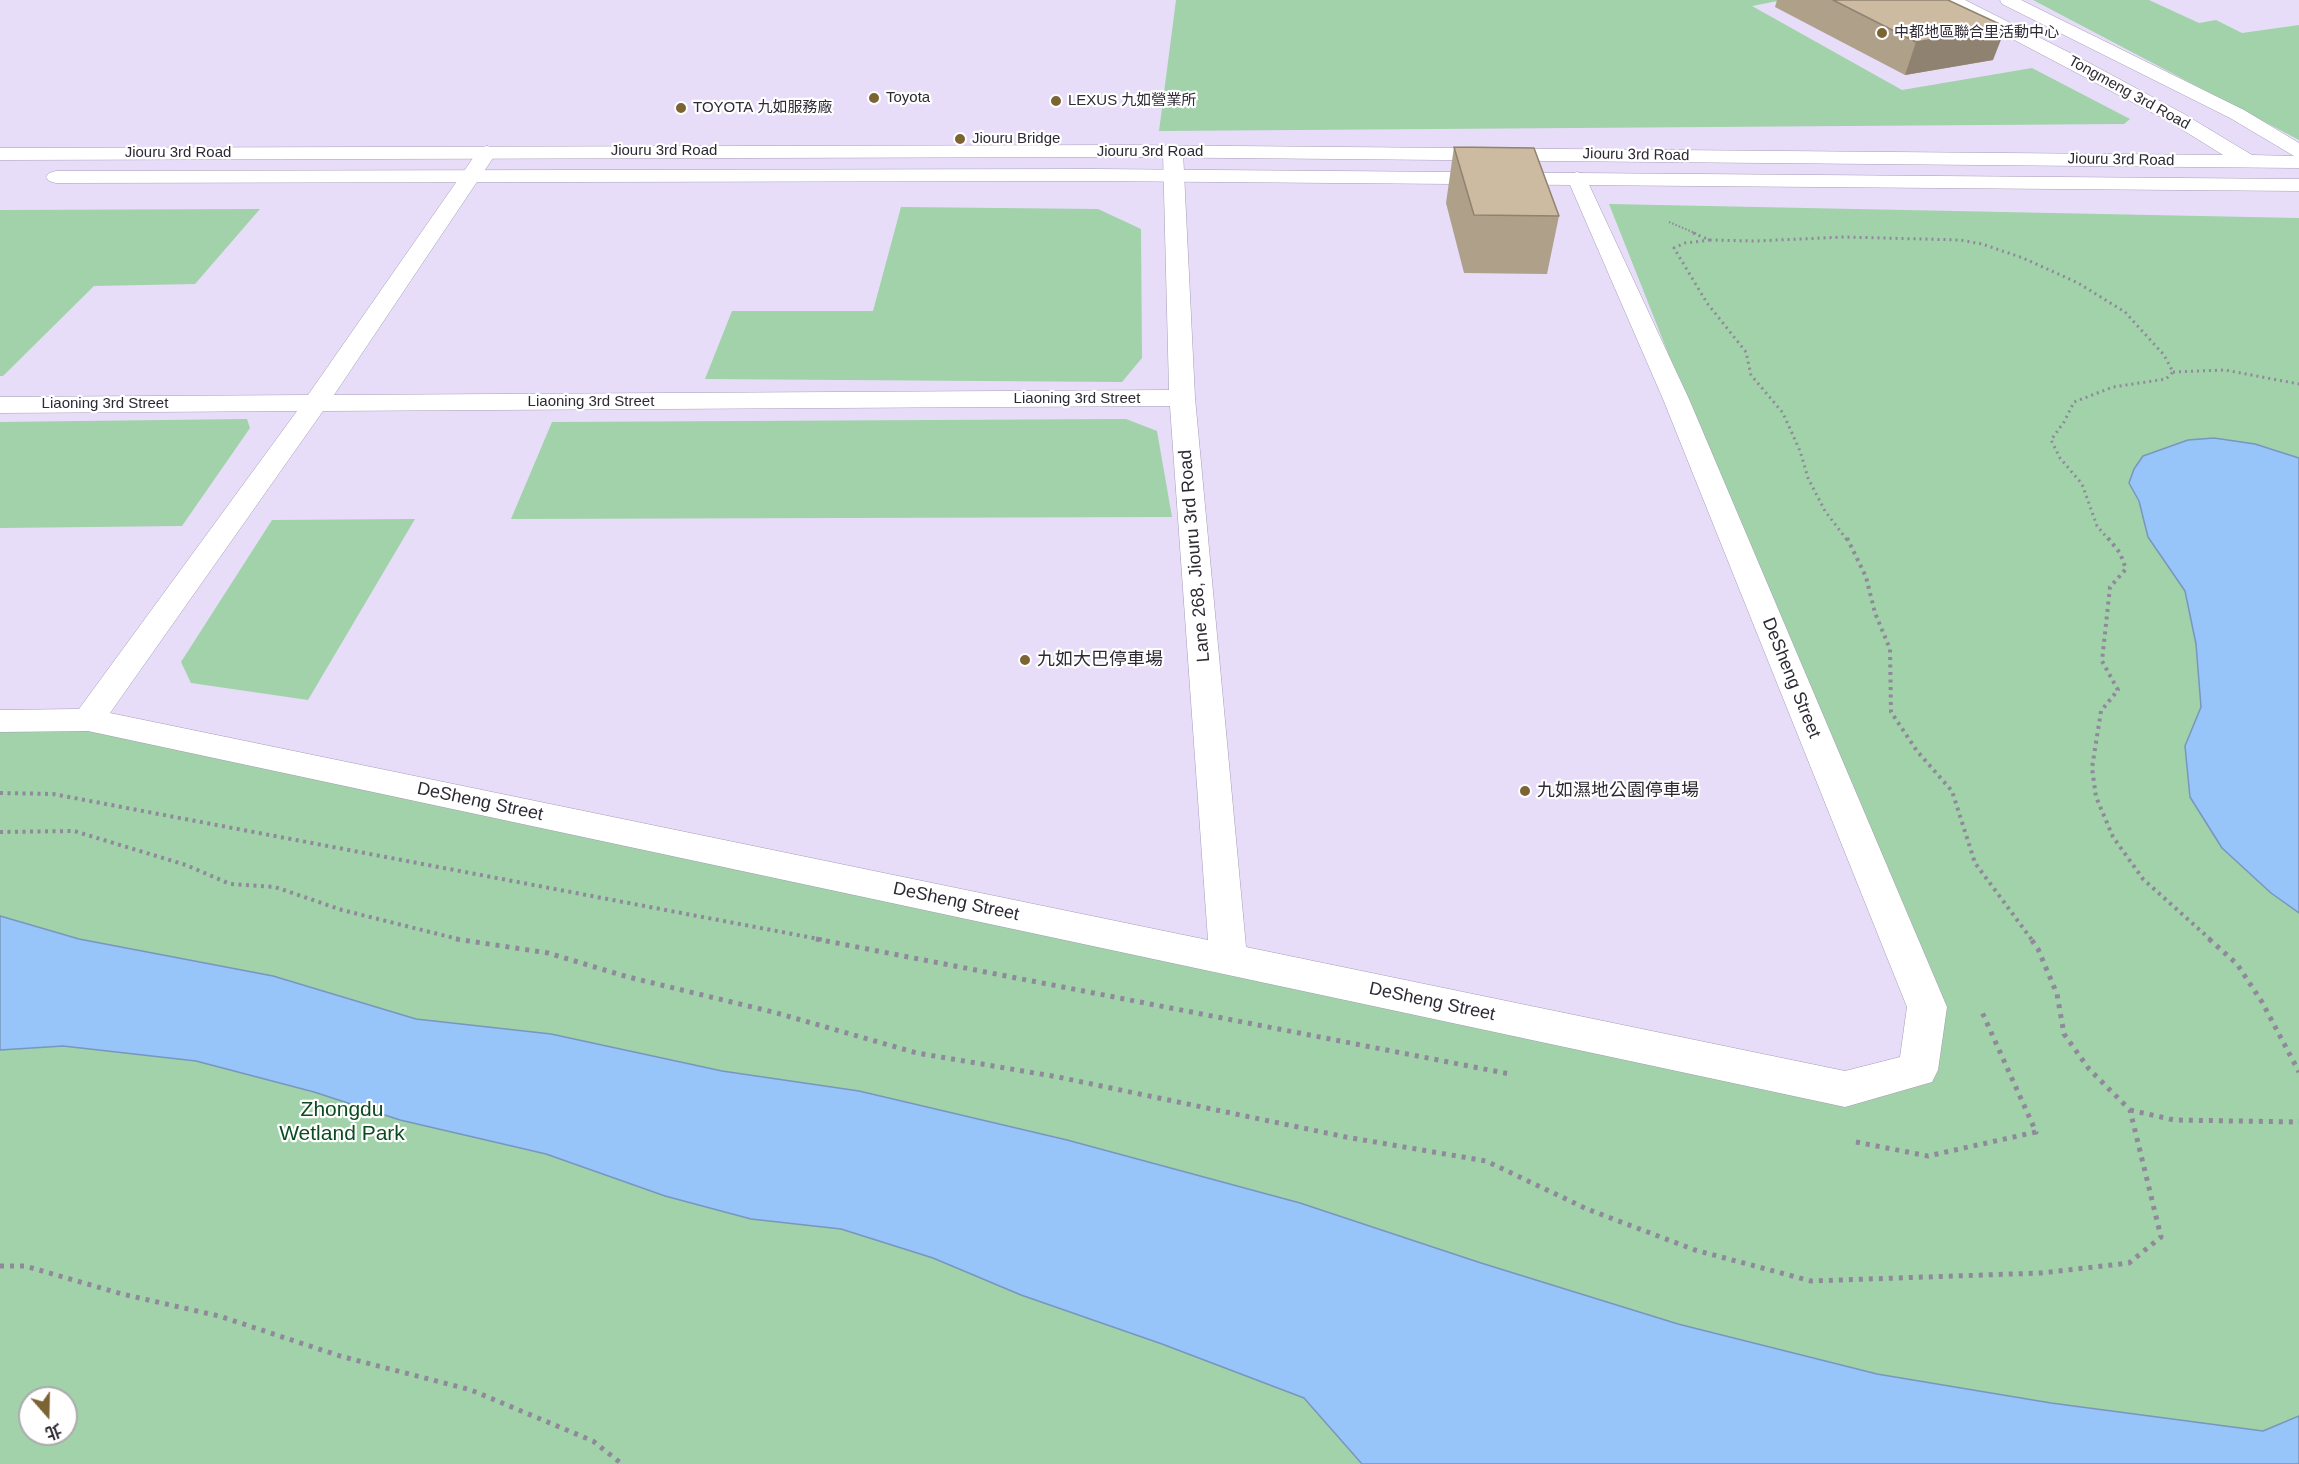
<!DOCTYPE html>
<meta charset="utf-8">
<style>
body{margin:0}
#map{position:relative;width:2299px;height:1464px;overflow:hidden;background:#e7ddf9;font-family:Helvetica,"Noto Sans TC",sans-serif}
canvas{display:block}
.north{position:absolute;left:18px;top:1386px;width:60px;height:60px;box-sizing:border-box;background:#fff;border:2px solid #abaaae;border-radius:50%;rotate:160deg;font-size:16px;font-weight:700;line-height:24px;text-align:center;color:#2e2a34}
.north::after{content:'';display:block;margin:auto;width:21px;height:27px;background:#7c6334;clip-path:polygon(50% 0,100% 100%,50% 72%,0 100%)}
</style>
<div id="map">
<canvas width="2299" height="1464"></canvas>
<div class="north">北</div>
</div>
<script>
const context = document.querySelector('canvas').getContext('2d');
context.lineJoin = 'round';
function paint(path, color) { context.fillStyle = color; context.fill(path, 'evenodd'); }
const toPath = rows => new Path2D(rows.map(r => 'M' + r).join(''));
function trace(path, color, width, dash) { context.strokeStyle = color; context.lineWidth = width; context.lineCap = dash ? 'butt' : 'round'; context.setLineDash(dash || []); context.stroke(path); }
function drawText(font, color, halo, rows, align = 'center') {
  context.font = font + ' Helvetica,"Noto Sans TC",sans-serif'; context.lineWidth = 4.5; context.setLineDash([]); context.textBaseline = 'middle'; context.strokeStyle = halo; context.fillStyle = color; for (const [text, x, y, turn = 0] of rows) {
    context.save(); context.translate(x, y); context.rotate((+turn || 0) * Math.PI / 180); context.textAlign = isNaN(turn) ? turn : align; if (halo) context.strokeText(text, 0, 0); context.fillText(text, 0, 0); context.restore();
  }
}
const green = toPath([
 [1176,0,1783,0,1752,6,1902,90,2032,68,2130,119,2124,124,1159,131],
 [2033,0,2149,0,2199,23,2216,20,2242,33,2299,25,2299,140],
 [1609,204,2299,218,2299,1464,0,1464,0,721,88,720,1845,1089,1918,1070,1927,1007],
 [30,1398,66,1398,66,1434,30,1434],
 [901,207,1098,209,1141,229,1142,358,1122,382,705,379,732,311,873,311],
 [260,209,195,284,94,286,3,376,0,376,0,210],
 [247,419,250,428,182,526,0,528,0,422],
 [1126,419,1157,431,1172,517,511,519,552,422],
 [415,519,308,700,191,683,181,662,272,520]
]);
const water = toPath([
 [2214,438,2255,444,2299,458,2299,913,2271,893,2222,848,2190,797,2185,746,2201,707,2196,644,2185,591,2148,537,2139,501,2129,483,2134,469,2143,456,2188,440,2214,438],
 [0,916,79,939,273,976,416,1019,551,1034,722,1071,859,1091,1067,1140,1300,1203,1481,1263,1678,1324,1877,1374,2051,1403,2263,1431,2299,1416,2299,1464,1362,1464,1304,1398,1162,1344,1021,1295,933,1258,841,1229,751,1219,665,1196,546,1154,400,1120,314,1092,196,1061,63,1046,0,1050,0,916]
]);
const pathFar3 = toPath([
 [1669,222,1697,234]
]);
const pathFar2 = toPath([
 [1693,233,1710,240,1756,241,1844,237,1960,240,1982,244,2023,258,2078,283,2125,312,2164,355,2173,372,2166,379,2113,387,2074,402,2064,422,2051,440,2060,458,2082,484,2097,526,2109,540],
 [1710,240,1685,243,1674,248,1707,303,1746,352,1751,375,1783,413,1800,451,1808,478,1825,511,1847,540],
 [2173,372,2225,370,2299,384]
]);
const pathFar1 = toPath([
 [1847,538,1866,577,1875,613,1890,649,1891,712,1917,751,1952,791,1975,863,2032,940],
 [2108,538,2120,553,2126,569,2110,587,2102,661,2118,690,2101,711,2092,768,2096,797,2113,837,2143,879,2211,940],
 [0,793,53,794,824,940],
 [0,832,74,831,186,865,230,884,275,887,342,910,462,940]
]);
const path = toPath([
 [456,939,548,953,628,977,773,1012,917,1053,1058,1077,1346,1137,1486,1161,1587,1209,1695,1250,1811,1281,2041,1273,2129,1263,2161,1237,2130,1110,2089,1069,2064,1034,2057,994,2038,949,2031,939],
 [816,939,1510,1074],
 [2209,939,2237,964,2262,1002,2299,1072],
 [2130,1110,2174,1120,2299,1122],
 [1856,1142,1928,1156,2036,1132,1982,1012],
 [0,1266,25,1266,122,1294,219,1316,340,1356,471,1390,593,1441,622,1464]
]);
const minor = toPath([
 [487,146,494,148,497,152,334,395,1169,390,1163,152,1166,148,1173,146,1180,148,1183,152,1195,398,1246,947,1845,1071,1900,1057,1907,1007,1663,399,1567,178,1570,174,1577,172,1584,174,1689,399,1947,1007,1938,1070,1932,1082,1845,1107,88,731,0,732,0,710,79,709,297,411,0,413,0,397,308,395,480,148,487,146],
 [1170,406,1208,940,110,713,323,411,1170,406]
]);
const tertiary = toPath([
 [1944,0,1965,0,2080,58,2184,114,2252,155,2294,156,2230,118,2002,4,2000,0,2021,0,2244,110,2299,143,2299,168,1122,157,0,160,0,148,1122,145,2223,155,2170,122,1946,4,1944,0],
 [1093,169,2299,179,2299,191,1093,181,56,183,49,181,46,177,49,173,56,171,1093,169]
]);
const wall = toPath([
 [1777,0,1948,0,1993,60,1905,75,1775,7],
 [1454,147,1559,216,1547,274,1464,273,1446,203]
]);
const shadedWall = toPath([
 [2006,27,1993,60,1905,75,1916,42]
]);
const building = toPath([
 [1833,0,1948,0,2006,27,1916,42,1833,0],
 [1454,147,1534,148,1559,216,1474,215,1454,147]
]);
const markers = [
 [1882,33,6,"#7c6334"],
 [874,98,6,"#7c6334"],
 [1056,101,6,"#7c6334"],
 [681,108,6,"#7c6334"],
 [960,139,6,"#7c6334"],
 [1025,660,6,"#7c6334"],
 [1525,791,6,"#7c6334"]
];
const farPoinames = [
 ["中都地區聯合里活動中心",1894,33],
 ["Toyota",886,98],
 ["LEXUS 九如營業所",1068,101],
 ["TOYOTA 九如服務廠",693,108],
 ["Jiouru Bridge",972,139]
];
const farStreetnames = [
 ["Tongmeng 3rd Road",2129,93,29],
 ["Jiouru 3rd Road",664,151],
 ["Jiouru 3rd Road",1150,152],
 ["Jiouru 3rd Road",178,153],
 ["Jiouru 3rd Road",1636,155,1],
 ["Jiouru 3rd Road",2121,160,1],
 ["Liaoning 3rd Street",1077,399],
 ["Liaoning 3rd Street",591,402],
 ["Liaoning 3rd Street",105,404]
];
const streetNames = [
 ["Lane 268, Jiouru 3rd Road",1195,556,-95],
 ["DeSheng Street",1791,678,68],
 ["DeSheng Street",480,802,12],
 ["DeSheng Street",956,902,12],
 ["DeSheng Street",1432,1002,12]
];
const poiNames = [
 ["九如大巴停車場",1037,660],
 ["九如濕地公園停車場",1537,791]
];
const nearParknames = [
 ["Zhongdu",342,1110],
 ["Wetland Park",342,1134]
];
paint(green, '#a1d2a9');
paint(water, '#97c5f9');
trace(water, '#7896be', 1.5);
trace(minor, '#a69cb7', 1);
trace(tertiary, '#a69cb7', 1);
trace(pathFar3, '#90899c', 2, [1.5, 2]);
trace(pathFar2, '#90899c', 3, [2, 4]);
trace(pathFar1, '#90899c', 4, [3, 4.5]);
trace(path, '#90899c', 5, [4, 6]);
paint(minor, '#fff');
paint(tertiary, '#fff');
paint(wall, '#afa08a');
paint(shadedWall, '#8f8271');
paint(building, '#ccbaa1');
trace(building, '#8f8271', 1.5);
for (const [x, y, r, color] of markers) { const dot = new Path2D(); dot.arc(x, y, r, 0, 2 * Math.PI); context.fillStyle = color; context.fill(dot); trace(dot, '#fff', 2); }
drawText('15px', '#2e2a34', '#fff', farPoinames, 'left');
drawText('15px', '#2e2a34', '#fff', farStreetnames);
drawText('18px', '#2e2a34', '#fff', streetNames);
drawText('18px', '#2e2a34', '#fff', poiNames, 'left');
drawText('21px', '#0d4c21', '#fff', nearParknames);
</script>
